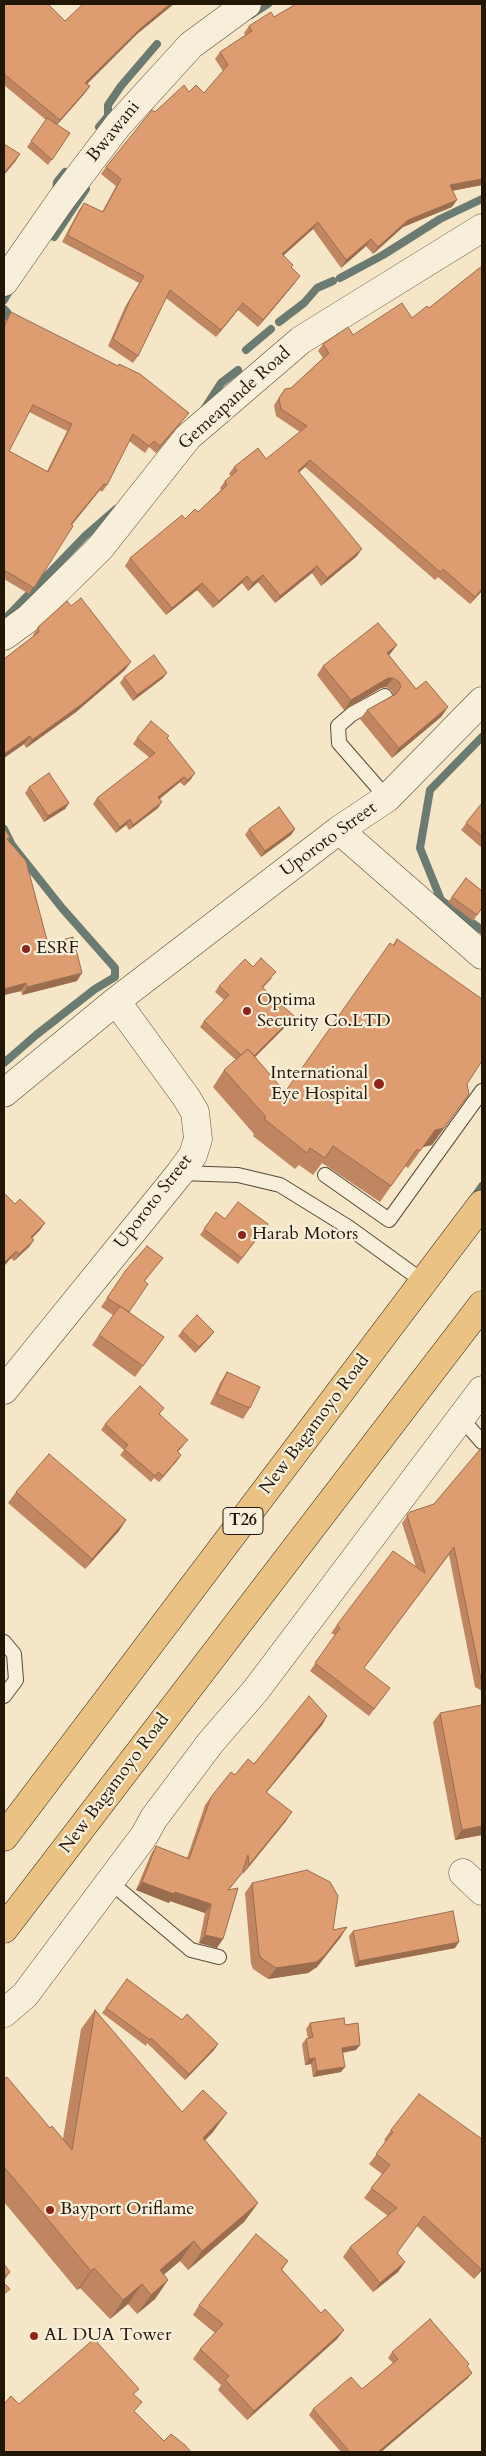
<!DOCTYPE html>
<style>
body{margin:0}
#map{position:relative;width:486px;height:2456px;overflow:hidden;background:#f5e6c7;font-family:Cardo,serif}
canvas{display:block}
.frame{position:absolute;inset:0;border:5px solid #221607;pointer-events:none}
</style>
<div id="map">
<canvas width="486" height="2456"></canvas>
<div class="frame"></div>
</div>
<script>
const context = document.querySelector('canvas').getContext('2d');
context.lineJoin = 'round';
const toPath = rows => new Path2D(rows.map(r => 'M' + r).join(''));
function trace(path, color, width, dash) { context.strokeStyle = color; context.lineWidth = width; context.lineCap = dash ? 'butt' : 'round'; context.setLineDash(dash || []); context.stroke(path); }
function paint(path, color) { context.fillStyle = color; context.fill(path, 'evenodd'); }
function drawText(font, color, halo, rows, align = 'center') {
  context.font = font + ' Cardo,serif'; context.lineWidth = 4.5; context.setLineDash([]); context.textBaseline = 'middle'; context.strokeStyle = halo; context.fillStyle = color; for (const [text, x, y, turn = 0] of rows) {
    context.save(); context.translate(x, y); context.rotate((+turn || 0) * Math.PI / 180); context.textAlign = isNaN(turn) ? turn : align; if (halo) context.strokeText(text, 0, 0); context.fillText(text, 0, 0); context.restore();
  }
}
const stream = toPath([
 [251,15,268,4],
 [99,127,108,116,108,105,121,86,157,44],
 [56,192,57,182,65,172],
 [54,237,86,189],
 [340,278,383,255,440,219,482,199],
 [4,300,12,286],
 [4,309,7,312,4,317],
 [279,322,304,303,317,288,333,281],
 [246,350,271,329],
 [205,408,221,383,238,370],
 [4,620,85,536,116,509],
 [482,737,430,790,420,848,441,900,482,930],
 [4,829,12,845,62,908,115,968,115,977,95,989,36,1035,4,1063],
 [473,1199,482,1186]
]);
const lane = toPath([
 [385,696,352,714,338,726,339,743,387,798],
 [180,1173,238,1175,280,1185,348,1227,424,1282],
 [325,1175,389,1220,482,1091],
 [461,1418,482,1442],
 [4,1642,14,1654,16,1680,4,1696],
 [109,1881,191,1950,219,1957]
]);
const street = toPath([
 [4,282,61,200,118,125,191,45,247,4],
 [4,636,29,618,100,548,188,437,301,340,482,228],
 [339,830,482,955],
 [4,1093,116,1001,339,830,387,798,482,701],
 [4,1390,180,1173,193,1155,198,1139,195,1112,186,1097,116,1001],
 [463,1873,482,1891],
 [4,2013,25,1995,144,1836,154,1818,211,1742,256,1690,482,1390]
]);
const highway = toPath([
 [4,1837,482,1204],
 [4,1929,482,1305]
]);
const wall = toPath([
 [4,4,65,21,136,35,87,84,90,86,85,93,57,125,70,133,48,165,27,147,46,120,4,85],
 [482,4,482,185,452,191,452,207,403,227,373,254,366,246,341,268,313,229,283,256,293,265,291,268,295,283,258,327,238,310,216,337,166,298,138,356,133,363,108,346,125,307,139,283,62,242,79,210,84,203,102,212,116,186,101,174,106,167,155,112,189,92,204,93,223,71,215,59,220,52,245,35,244,33,249,26,274,17],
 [482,266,482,591,470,604,438,577,435,580,305,467,299,472,357,556,321,586,312,573,275,603,258,582,248,591,242,583,213,608,197,590,166,615,125,566,130,558,185,519,198,512,221,490,220,488,225,481,231,476,229,474,234,467,266,459,300,432,276,416,274,405,285,389,291,388,323,358,318,351,323,344,412,318,429,308],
 [11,312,189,413,184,419,156,453,149,447,145,453,129,441,107,485,102,492,100,490,72,524,29,594,4,579,4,324],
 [29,412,67,431,47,471,9,451],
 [38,627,125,670,76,712,26,748,24,744,4,758,4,659,33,637,33,635],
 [397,645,389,655,416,689,448,707,441,717,392,758,360,719,367,710,393,695,392,691,386,687,381,688,344,710,317,675,323,666],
 [124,677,163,678,133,701,120,683],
 [137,738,167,738,191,779,184,786,180,782,160,799,158,808,129,830,126,825,116,833,93,804,97,798,150,758,133,744],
 [29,787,69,803,65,809,44,822,25,793],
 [482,803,482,848,461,830],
 [4,828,10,837,8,840,48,944,77,981,22,995,21,991,4,995],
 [249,829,295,829,291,835,261,857,245,835],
 [466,878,482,908,473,921,448,902],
 [397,939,467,1084,432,1145,423,1147,408,1168,405,1166,380,1202,322,1163,313,1175,299,1165,295,1169,253,1136,254,1134,213,1087,224,1070,236,1060,200,1027,204,1021,224,1000,215,992,219,986,253,967,272,978,263,988,290,1022,255,1057,285,1092],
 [4,1193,40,1230,32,1238,34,1240,29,1247,14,1261,11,1258,4,1266],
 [216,1212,225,1219,268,1224,238,1264,200,1235],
 [163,1258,144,1282,129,1312,164,1337,135,1377,92,1345,113,1315,101,1307,126,1270],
 [182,1331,210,1337,195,1353,178,1336],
 [227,1372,250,1408,243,1419,210,1404,220,1383],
 [160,1414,184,1445,178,1452,181,1455,159,1482,154,1478,151,1482,120,1455,124,1450,101,1430,105,1424],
 [482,1447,482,1691,475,1687,449,1555,364,1668,385,1695,369,1716,310,1671,335,1635,331,1633,337,1625,416,1567,402,1523,410,1512,434,1504],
 [16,1492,126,1520,119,1531,85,1569,8,1503],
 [440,1713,482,1835,455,1840,433,1722],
 [327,1716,322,1725,267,1792,286,1821,243,1874,243,1872,229,1890,217,1948,199,1943,205,1913,170,1901,169,1903,136,1890,151,1854,156,1846,187,1858,205,1805,211,1797,235,1775],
 [252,1883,333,1930,347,1927,340,1938,317,1967,308,1973,268,1979,253,1969,251,1964,245,1893],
 [353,1931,455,1948,355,1967,349,1936],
 [127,1979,182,2020,218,2044,214,2050,185,2080,147,2043,146,2046,102,2013],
 [95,2010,182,2112,213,2132,205,2140,258,2203,244,2222,188,2270,180,2261,164,2274,168,2280,155,2299,137,2314,128,2304,110,2319,80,2288,77,2290,4,2202,4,2079,50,2128,63,2139,81,2029],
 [310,2023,345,2025,356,2050,343,2053,341,2072,313,2077,311,2064,305,2065,302,2044,306,2039,308,2038,306,2029],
 [391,2130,482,2139,482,2270,474,2279,417,2226,397,2253,405,2262,398,2272,373,2292,343,2257,350,2247,388,2216,364,2198,382,2174,369,2164,386,2142,384,2140],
 [288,2261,282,2270,321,2313,344,2330,337,2339,247,2420,218,2390,221,2385,193,2359,200,2349,215,2333,193,2315,199,2305],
 [392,2352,467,2367,472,2373,468,2378,381,2452,341,2452,309,2415,313,2409,362,2389,393,2363,388,2358]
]);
const shadedWall = toPath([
 [170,4,174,4,136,35,81,90,85,83,141,28],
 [90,86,85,93,55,127,60,120],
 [20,154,15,162,4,175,4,173],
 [482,179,482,185,445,192,450,185],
 [457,200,452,207,403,227,373,254,378,247,408,220],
 [318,222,313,229,277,261,282,254],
 [371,239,366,246,341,268,346,260],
 [300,276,295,283,258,327,263,320],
 [243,303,238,310,216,337,221,330],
 [189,413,184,419,156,453,160,446],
 [310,460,305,467,293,478,298,471],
 [104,484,100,490,67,531,71,524],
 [362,549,357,556,321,586,327,578],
 [317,566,312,573,275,603,280,596],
 [263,575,258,582,248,591,253,583],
 [247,576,242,583,213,608,219,601],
 [202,583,197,590,166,615,172,608],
 [482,589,482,591,470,604,475,597],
 [397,645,390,654,381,663,387,653],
 [131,662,125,670,76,712,26,748,32,740],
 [167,673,163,678,133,701,137,695],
 [388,678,393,678,386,687,381,688,344,710,351,700],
 [448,707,441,717,392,758,399,748],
 [30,736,24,744,4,758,4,754],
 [195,773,191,779,184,786,188,780],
 [184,777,180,782,154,803,158,797],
 [162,802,158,808,129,830,133,825],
 [69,803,65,809,44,822,48,816],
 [130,819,126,825,116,833,120,827],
 [295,829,291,835,261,857,265,851],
 [82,973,77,981,22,995,27,987],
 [26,983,21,991,4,995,4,989],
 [294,1016,290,1022,244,1068,248,1062],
 [469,1094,432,1145,423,1147,408,1168,435,1130],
 [45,1223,40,1230,26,1244,31,1237],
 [34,1240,29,1247,14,1261,19,1254],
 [16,1251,11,1258,4,1266,5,1262],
 [214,1332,210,1337,195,1353,199,1347],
 [181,1455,177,1461,159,1482,163,1476],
 [126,1520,119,1531,85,1569,92,1559],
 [327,1716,322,1725,260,1800,266,1792],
 [292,1812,286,1821,243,1874,249,1865],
 [482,1826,482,1835,455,1840,462,1830],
 [142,1882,175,1892,211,1904,205,1913,170,1901,169,1903,136,1890],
 [347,1927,340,1938,317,1967,308,1973,268,1979,276,1968],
 [205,1935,223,1939,217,1948,199,1943],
 [459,1942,455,1948,355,1967,359,1961],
 [218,2044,214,2050,185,2080,189,2074],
 [360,2045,356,2050,338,2053,342,2048],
 [315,2058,311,2064,305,2065,309,2059],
 [345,2067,341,2072,313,2077,317,2071],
 [227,2113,213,2132,189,2157,203,2138],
 [258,2203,244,2222,188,2270,202,2251],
 [194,2241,180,2261,147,2289,160,2270],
 [405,2262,398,2272,373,2292,380,2283],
 [482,2267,482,2270,474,2279,481,2269],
 [94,2268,80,2288,77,2290,91,2271],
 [10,2272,4,2280,4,2277],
 [168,2280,155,2299,137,2314,151,2295],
 [142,2284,128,2304,110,2319,123,2300],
 [344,2330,337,2339,247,2420,254,2411],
 [472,2373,468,2378,381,2452,378,2452]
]);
const building = toPath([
 [4,4,48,4,65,21,83,4,170,4,141,28,85,83,90,86,60,120,4,74,4,4],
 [296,4,482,4,482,179,450,185,457,200,408,220,378,247,371,239,346,260,318,222,282,254,293,265,291,267,300,276,263,320,243,303,221,330,170,290,138,356,113,339,130,300,144,276,67,235,84,203,103,212,121,179,106,167,152,110,155,112,184,85,189,92,196,85,204,93,228,65,220,52,252,31,249,26,271,12,274,17,296,4],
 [47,118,70,133,52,160,31,141,47,118],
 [4,144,20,154,4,173,4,144],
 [482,266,482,589,475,597,443,569,440,572,310,460,298,471,362,549,327,578,317,566,280,596,263,575,253,583,247,576,219,601,202,583,172,608,130,558,182,515,185,519,195,509,198,512,227,485,225,481,237,471,234,467,258,448,266,459,307,426,281,409,279,398,285,389,291,388,329,353,323,344,348,327,353,335,402,303,412,318,427,306,429,308,482,266],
 [11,312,118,366,119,364,140,374,189,413,160,446,154,441,149,446,133,434,107,485,104,484,71,524,73,526,34,588,6,571,4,576,4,327,11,312],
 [33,405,72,424,48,472,9,451,33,405],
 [81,598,131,662,82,704,32,740,30,736,4,754,4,659,39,632,38,627,67,601,71,606,81,598],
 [378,623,397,645,387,653,416,689,426,681,448,707,399,748,367,710,396,694,401,687,399,682,393,678,388,678,351,700,323,666,378,623],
 [154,655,167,673,137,695,124,677,154,655],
 [151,721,169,736,167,738,195,773,188,780,184,777,158,797,162,802,133,825,130,819,120,827,97,798,155,753,137,738,151,721],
 [49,773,69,803,48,816,29,787,49,773],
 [482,803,482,836,466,823,482,803],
 [279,807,295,829,265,851,249,829,279,807],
 [4,828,10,837,7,839,26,861,48,944,73,937,82,973,27,987,26,983,4,989,4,828],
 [466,878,482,891,482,908,477,915,452,897,466,878],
 [397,939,482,999,482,1061,467,1084,469,1094,444,1128,435,1130,420,1151,417,1149,391,1186,333,1146,325,1158,310,1148,307,1153,264,1119,266,1117,224,1070,248,1049,285,1092,390,943,394,946,397,939],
 [261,958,276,972,262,987,294,1016,254,1056,248,1049,241,1055,204,1021,229,995,219,986,245,959,253,967,261,958],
 [4,1193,15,1204,20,1199,45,1223,31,1237,34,1240,19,1254,16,1251,5,1262,4,1260,4,1193],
 [238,1202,268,1224,242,1258,204,1229,216,1212,225,1219,238,1202],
 [147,1246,163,1258,144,1281,148,1284,129,1312,107,1298,126,1270,147,1246],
 [120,1306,164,1337,143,1366,99,1335,120,1306],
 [197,1315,214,1332,199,1347,182,1331,197,1315],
 [227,1372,260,1387,250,1408,217,1394,227,1372],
 [140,1386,164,1408,159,1414,188,1440,177,1451,181,1455,163,1476,158,1472,155,1476,124,1449,128,1445,105,1424,140,1386],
 [482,1447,482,1681,481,1679,454,1547,364,1668,390,1688,374,1709,315,1663,340,1628,337,1625,393,1551,425,1573,407,1515,410,1512,434,1504,482,1447],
 [49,1454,126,1520,92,1559,16,1492,49,1454],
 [309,1696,327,1716,266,1792,292,1812,249,1865,248,1855,242,1873,228,1890,238,1888,223,1939,205,1935,211,1904,175,1892,174,1894,142,1882,156,1846,189,1859,211,1797,231,1772,235,1775,248,1759,254,1764,309,1696],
 [482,1705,482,1826,462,1830,440,1713,482,1705],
 [307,1870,330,1882,338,1896,333,1930,347,1927,324,1956,316,1962,276,1968,261,1958,259,1954,252,1883,307,1870],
 [453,1911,459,1942,359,1961,353,1931,453,1911],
 [127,1979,182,2020,187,2014,218,2044,189,2074,151,2038,150,2040,106,2008,127,1979],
 [95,2010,182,2112,203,2090,227,2113,203,2138,258,2203,202,2251,194,2241,160,2270,168,2280,151,2295,142,2284,123,2300,94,2268,91,2271,4,2167,4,2079,7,2077,50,2128,52,2126,72,2150,95,2010],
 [344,2018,345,2025,358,2023,360,2045,342,2048,345,2067,317,2071,315,2058,309,2059,306,2039,313,2037,310,2023,344,2018],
 [419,2094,482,2139,482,2267,481,2269,424,2216,397,2253,405,2262,380,2283,350,2247,397,2208,371,2188,390,2165,376,2154,393,2132,391,2130,419,2094],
 [256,2234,288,2261,281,2269,321,2313,325,2309,344,2330,254,2411,225,2380,229,2376,200,2349,223,2324,199,2305,256,2234],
 [4,2264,10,2272,4,2277,4,2264],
 [4,2283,10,2289,4,2294,4,2283],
 [430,2319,469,2364,467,2366,472,2373,378,2452,350,2452,313,2409,351,2377,362,2389,398,2359,392,2352,430,2319],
 [94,2339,139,2389,133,2394,142,2402,134,2411,164,2441,171,2434,185,2445,191,2452,4,2452,4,2404,11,2396,19,2404,94,2339]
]);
const markers = [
 [26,949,5,"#8f2418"],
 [247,1011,5,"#8f2418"],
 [379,1084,6,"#8f2418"],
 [242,1235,5,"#8f2418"],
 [50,2210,5,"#8f2418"],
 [34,2336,5,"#8f2418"]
];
const shields = [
 [243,1521,40]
];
const shieldNames = [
 ["T26",243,1521]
];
const streetNames = [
 ["Bwawani",114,132,-51],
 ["Gemeapande Road",235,399,-42],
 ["Uporoto Street",329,840,-36],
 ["Uporoto Street",154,1202,-52],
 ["New Bagamoyo Road",315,1425,-53],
 ["New Bagamoyo Road",115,1784,-53]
];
const poiNames = [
 ["ESRF",36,949],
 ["Optima",257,1001],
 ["Security Co.LTD",257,1022],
 ["International",368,1074,"right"],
 ["Eye Hospital",368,1095,"right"],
 ["Harab Motors",252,1235],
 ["Bayport Oriflame",60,2210],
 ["AL DUA Tower",44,2336]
];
trace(stream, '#6b7b71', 8);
trace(lane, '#574a37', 16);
trace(street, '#574a37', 29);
trace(highway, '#221607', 29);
trace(lane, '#f8efdb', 14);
trace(street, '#f8efdb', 28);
trace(highway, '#eac384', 28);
paint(wall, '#bf8661');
paint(shadedWall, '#9b6d4f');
paint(building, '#de9c71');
trace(building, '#9b6d4f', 1);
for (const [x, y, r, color] of markers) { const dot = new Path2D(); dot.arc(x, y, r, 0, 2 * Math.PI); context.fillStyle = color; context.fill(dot); trace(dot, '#f8efdb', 2); }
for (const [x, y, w] of shields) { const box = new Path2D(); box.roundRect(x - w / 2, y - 13.5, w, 27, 4); context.fillStyle = '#f8efdb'; context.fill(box); trace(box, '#221607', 1); }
drawText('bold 16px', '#221607', null, shieldNames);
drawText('18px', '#221607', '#f8efdb', streetNames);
drawText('18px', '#221607', '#f8efdb', poiNames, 'left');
</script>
